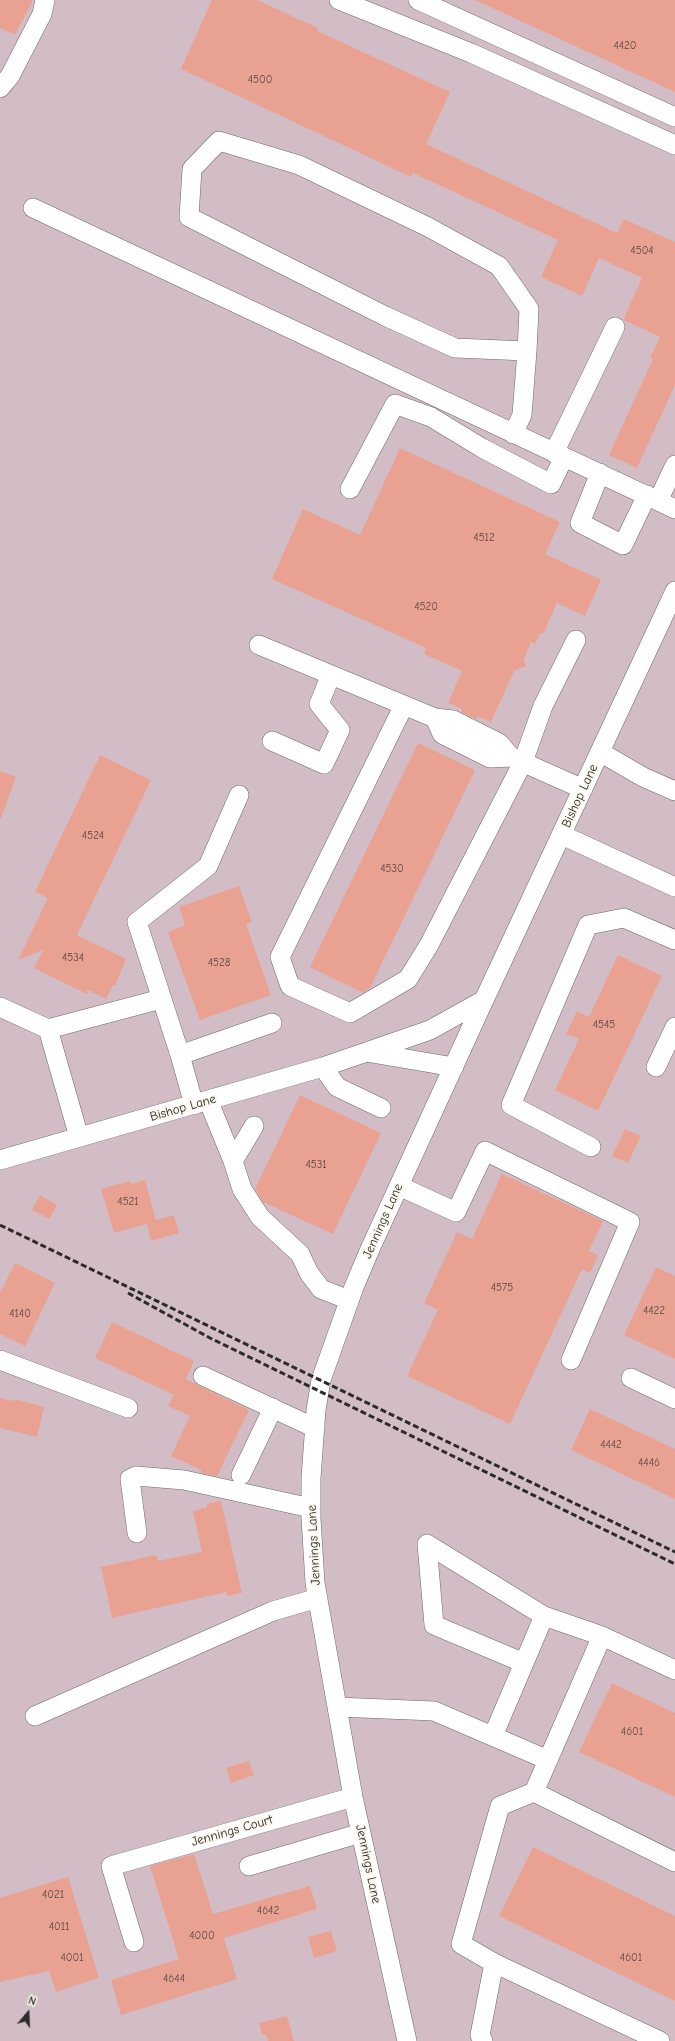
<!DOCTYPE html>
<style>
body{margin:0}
#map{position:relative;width:675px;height:2041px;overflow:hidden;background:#efe0c1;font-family:"Comic Neue",sans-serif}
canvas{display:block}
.north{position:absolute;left:8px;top:1993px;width:40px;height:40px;-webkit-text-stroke:3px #fbf7ec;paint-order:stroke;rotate:19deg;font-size:11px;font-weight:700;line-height:16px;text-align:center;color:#2b2b2b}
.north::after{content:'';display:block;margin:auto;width:14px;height:18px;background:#2b2b2b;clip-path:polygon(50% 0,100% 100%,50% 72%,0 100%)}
</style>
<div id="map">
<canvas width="675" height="2041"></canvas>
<div class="north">N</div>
</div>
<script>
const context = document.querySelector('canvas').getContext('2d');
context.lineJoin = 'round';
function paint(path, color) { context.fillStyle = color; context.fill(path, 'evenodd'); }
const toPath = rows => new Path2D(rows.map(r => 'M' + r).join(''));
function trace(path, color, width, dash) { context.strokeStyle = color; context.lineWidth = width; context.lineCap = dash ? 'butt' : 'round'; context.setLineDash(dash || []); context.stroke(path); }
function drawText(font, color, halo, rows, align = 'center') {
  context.font = font + ' "Comic Neue",sans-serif'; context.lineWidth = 3.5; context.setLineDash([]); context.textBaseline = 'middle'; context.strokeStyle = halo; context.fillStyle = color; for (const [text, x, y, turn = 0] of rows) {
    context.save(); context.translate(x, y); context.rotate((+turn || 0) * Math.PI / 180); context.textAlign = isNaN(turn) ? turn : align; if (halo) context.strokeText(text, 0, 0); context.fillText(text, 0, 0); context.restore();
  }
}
const industrial = toPath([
 [0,0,675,0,675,2041,0,2041]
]);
const building = toPath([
 [0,0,33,0,15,35,0,28],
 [212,0,257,0,318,28,317,31,450,92,426,144,617,233,624,219,675,242,675,385,637,468,609,455,653,359,650,358,660,337,623,320,642,278,599,258,582,296,541,277,558,240,413,173,411,177,181,69],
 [475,0,675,0,675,92],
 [400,448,560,522,545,554,601,580,585,616,557,603,543,634,540,633,535,644,531,642,524,660,526,666,514,671,491,722,477,716,476,719,461,712,462,709,448,703,462,671,424,654,426,648,272,579,303,509,360,535],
 [418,743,475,770,370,988,363,993,310,967],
 [100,755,151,780,77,935,126,959,115,986,113,985,106,999,88,990,87,994,34,968,43,950,18,960,48,898,35,892],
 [0,771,16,777,1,818,0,818],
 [239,886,252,922,246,924,271,995,200,1020,168,932,185,925,179,907],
 [618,955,662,976,598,1111,555,1090,579,1039,566,1034,577,1011,589,1017],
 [300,1095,381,1133,333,1234,263,1202,255,1189],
 [625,1129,641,1136,628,1163,612,1156],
 [502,1174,603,1221,589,1251,598,1255,590,1273,582,1269,510,1424,407,1376,438,1310,424,1303,457,1232,472,1239],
 [145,1180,156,1220,174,1215,179,1233,151,1241,147,1224,114,1233,101,1189,130,1181,131,1184],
 [40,1195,57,1205,49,1219,32,1210],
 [15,1263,55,1283,25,1346,0,1334,0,1293],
 [656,1267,675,1276,675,1359,624,1335],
 [112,1322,194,1361,186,1379,249,1410,217,1476,201,1473,201,1470,171,1456,190,1416,168,1406,174,1395,95,1358],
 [0,1398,14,1401,15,1399,44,1407,37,1437,0,1428],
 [590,1409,675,1449,675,1499,571,1450],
 [221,1501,242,1593,227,1596,227,1592,112,1618,101,1567,156,1555,158,1561,202,1552,193,1511,207,1507,207,1504],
 [612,1683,675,1713,675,1797,579,1752],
 [249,1761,254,1775,231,1783,226,1768],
 [533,1847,675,1916,675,2001,499,1916],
 [194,1854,213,1914,310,1886,317,1909,224,1938,237,1979,121,2015,111,1980,179,1959,150,1866],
 [68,1877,99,1978,56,1992,49,1971,0,1982,0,1898],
 [331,1931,337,1951,314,1958,308,1937],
 [287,2016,294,2041,268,2041,266,2034,262,2035,259,2023]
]);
const minor = toPath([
 [339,0,471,53,675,145],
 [418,0,675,117],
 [0,88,10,76,42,14,45,0],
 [33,208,675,509],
 [513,434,522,415,527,351,529,309,499,266,428,227,299,165,219,141,192,169,189,217,385,316,455,348,527,351],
 [554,453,615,327],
 [600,473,580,523,623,545,647,495],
 [350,489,395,404,431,417,482,448,551,484,564,457],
 [658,501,675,465],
 [259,645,435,718],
 [404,705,280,957,290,986,350,1013,408,979,429,945,523,762,543,706,576,640],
 [272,741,324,764,340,730,319,704,331,675],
 [600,752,643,777,675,791],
 [511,757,490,758,442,734,435,718,453,720,499,743,511,757,583,789],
 [562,835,675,887],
 [0,1007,48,1029],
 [366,1052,454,1067],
 [180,1055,272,1023],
 [323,1067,337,1087,381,1108],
 [656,1067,675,1027],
 [208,1100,233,1161,242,1189,260,1217,300,1254,309,1273,321,1289,349,1300],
 [194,1105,180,1055,137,922,208,866,239,795],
 [79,1137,48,1029,161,999],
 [591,1147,511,1105,588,925,624,918,675,940],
 [0,1160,323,1067,430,1030,484,1000],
 [233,1161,254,1126],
 [399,1186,456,1212,485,1151,630,1222,571,1360],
 [0,1360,128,1408],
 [203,1376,315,1428],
 [631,1378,675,1399],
 [241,1475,273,1408],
 [137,1533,130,1479,136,1476,184,1480,311,1508],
 [602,1636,675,1670],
 [524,1663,434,1625,427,1544,544,1616],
 [337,1707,434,1711,548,1760,534,1792,675,1862],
 [35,1716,273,1611,318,1598],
 [493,1736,544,1616,602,1636,548,1760],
 [534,1792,500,1806,461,1944,494,1963,660,2041],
 [249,1866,361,1833],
 [134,1942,111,1866,353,1797],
 [407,2041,353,1797,315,1583,311,1518,311,1478,316,1410,321,1380,354,1287,370,1249,484,1000,675,591],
 [483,2041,480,2035,494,1963]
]);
const rail = toPath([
 [0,1225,675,1552],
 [128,1293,210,1338,675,1564]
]);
const numberNames = [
 ["4420",625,46],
 ["4500",260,80],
 ["4504",642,251],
 ["4512",484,538],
 ["4520",426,607],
 ["4524",93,836],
 ["4530",392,869],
 ["4534",73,958],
 ["4528",219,963],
 ["4545",604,1025],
 ["4531",316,1165],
 ["4521",128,1202],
 ["4575",502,1288],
 ["4422",654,1311],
 ["4140",20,1314],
 ["4442",611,1445],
 ["4446",649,1463],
 ["4601",632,1732],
 ["4021",53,1895],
 ["4642",268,1911],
 ["4011",59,1927],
 ["4000",202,1936],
 ["4001",72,1958],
 ["4601",631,1958],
 ["4644",174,1979]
];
const streetNames = [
 ["Bishop Lane",580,796,-65],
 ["Bishop Lane",183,1108,-16],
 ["Jennings Lane",383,1221,-66],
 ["Jennings Lane",314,1545,-93],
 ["Jennings Court",232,1831,-16],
 ["Jennings Lane",368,1864,78]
];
paint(industrial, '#d2bdc6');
paint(building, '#e9a292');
trace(minor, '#706a60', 20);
trace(minor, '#fff', 19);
trace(rail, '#2b2b2b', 3, [6, 3]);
drawText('11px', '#5a4945', null, numberNames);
drawText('13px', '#2b2b2b', '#fbf7ec', streetNames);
</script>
